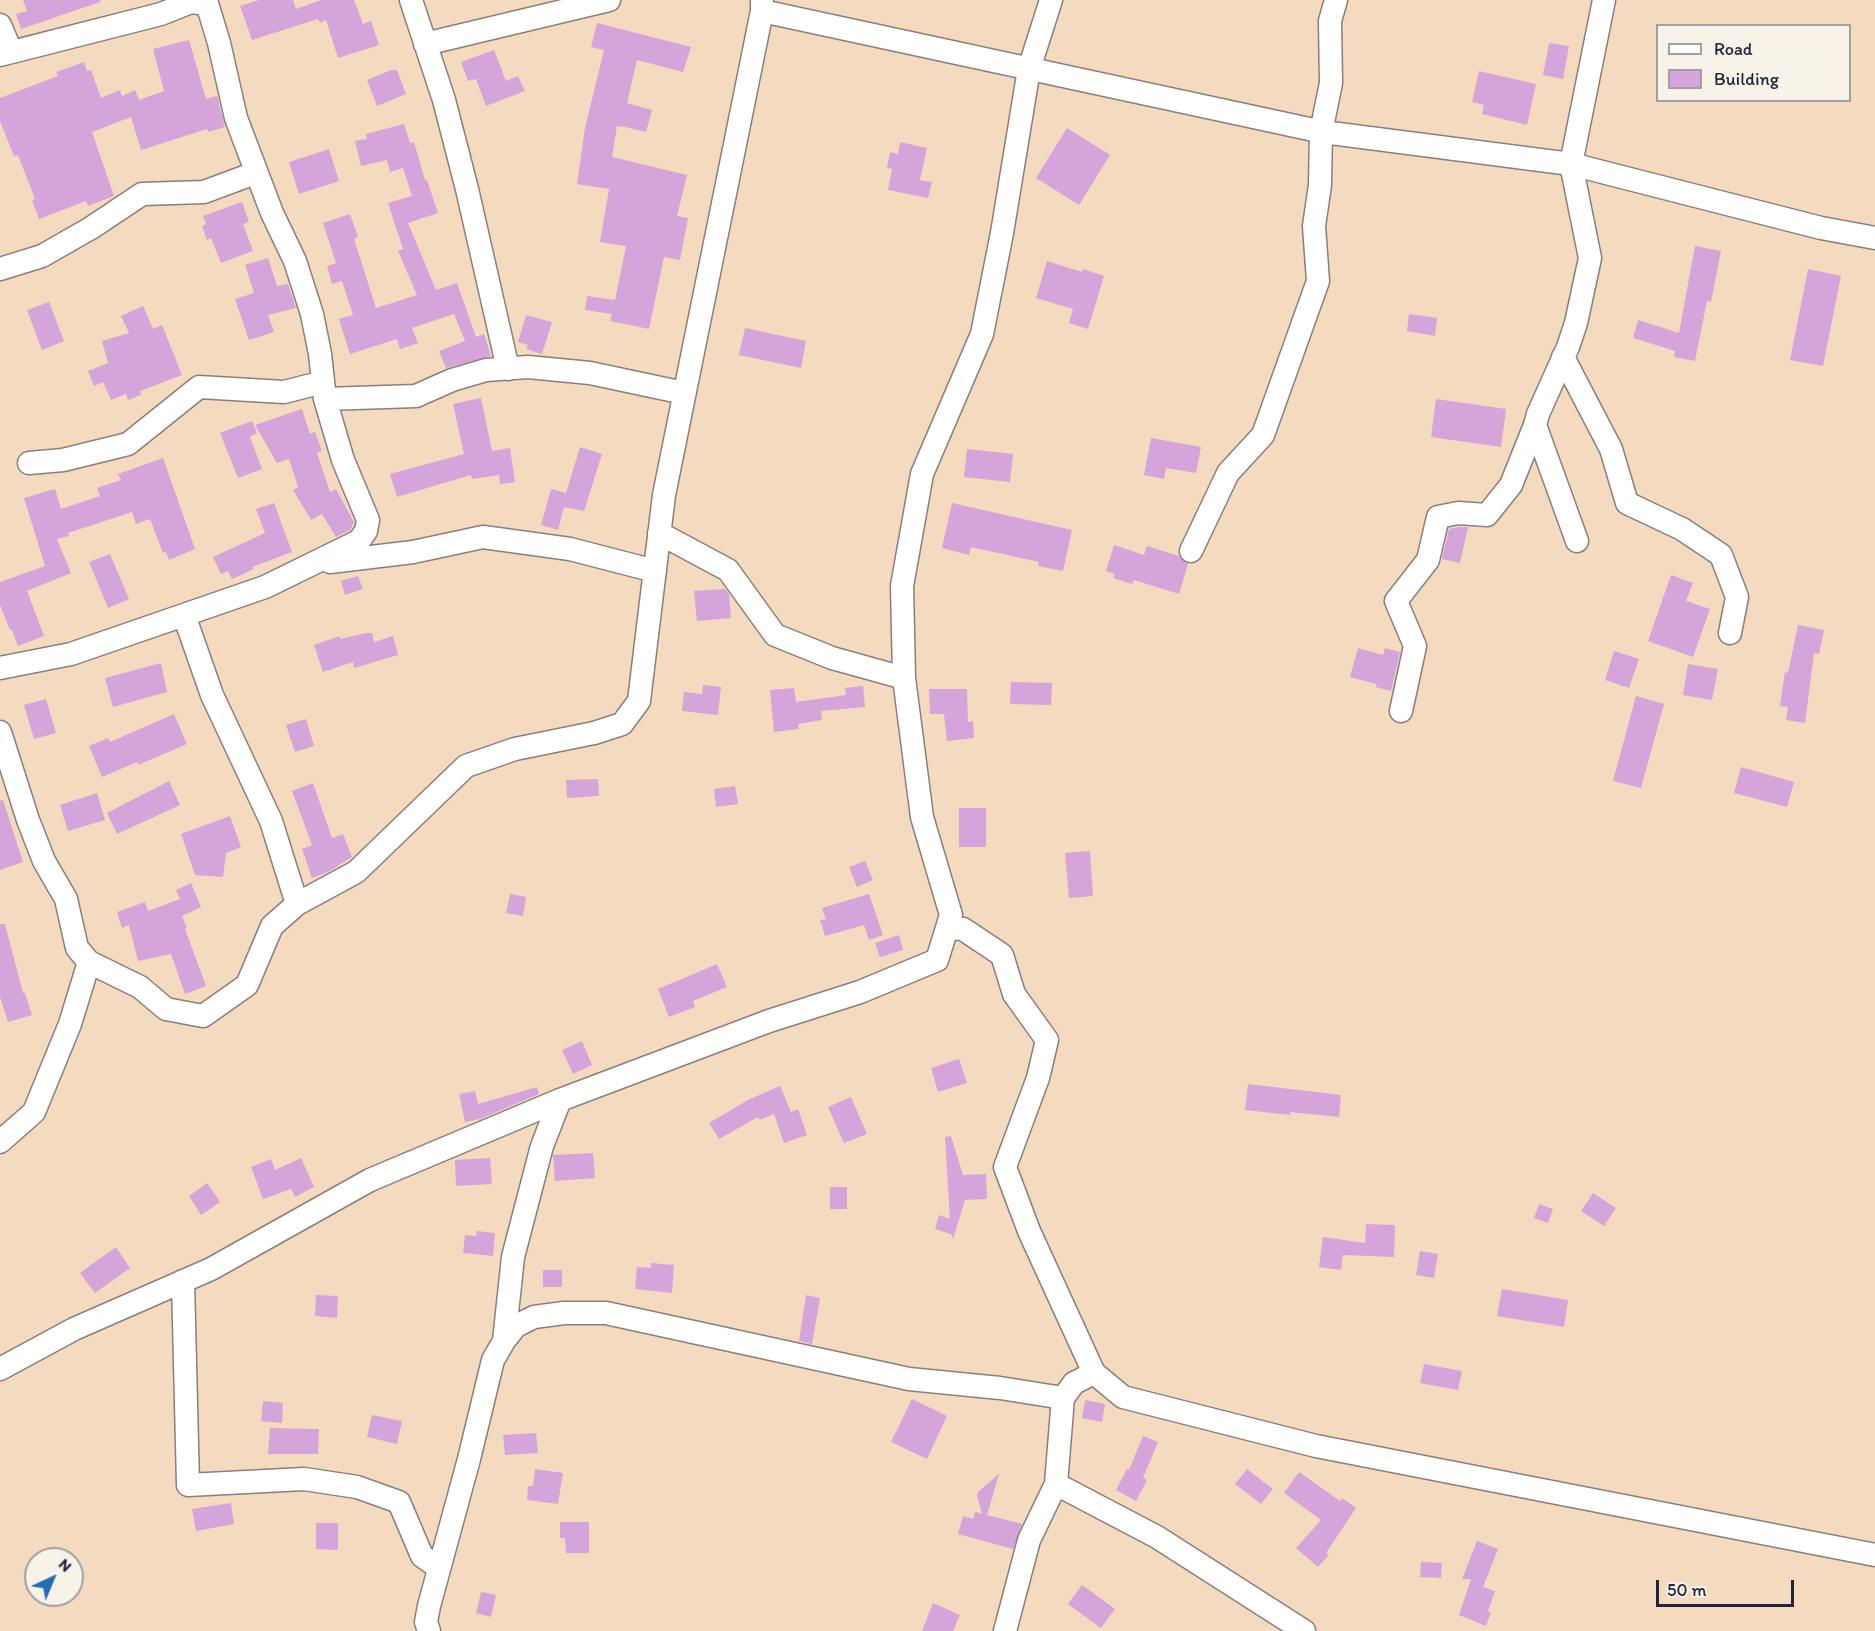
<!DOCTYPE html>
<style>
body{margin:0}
#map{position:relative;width:1875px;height:1631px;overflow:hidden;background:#f4dbbf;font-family:Itim,sans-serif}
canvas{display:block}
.legend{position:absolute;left:1656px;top:24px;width:195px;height:78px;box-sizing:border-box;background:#f7f3e8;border:2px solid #a29fa3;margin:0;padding:8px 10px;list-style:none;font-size:18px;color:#22223b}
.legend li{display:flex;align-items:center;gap:12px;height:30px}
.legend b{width:30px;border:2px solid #a29fa3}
.north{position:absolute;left:24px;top:1547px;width:60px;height:60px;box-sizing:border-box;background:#f7f3e8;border:2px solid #a29fa3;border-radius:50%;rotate:44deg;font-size:16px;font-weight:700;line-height:24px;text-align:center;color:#22223b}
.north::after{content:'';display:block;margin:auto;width:21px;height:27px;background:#1f6fb2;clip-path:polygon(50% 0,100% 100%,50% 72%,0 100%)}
.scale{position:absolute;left:1656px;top:1580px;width:138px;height:27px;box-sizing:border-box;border:3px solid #22223b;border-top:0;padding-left:8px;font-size:18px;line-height:21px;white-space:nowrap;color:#22223b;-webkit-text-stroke:4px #f7f3e8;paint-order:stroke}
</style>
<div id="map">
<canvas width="1875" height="1631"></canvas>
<ul class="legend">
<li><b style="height:8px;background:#fff"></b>Road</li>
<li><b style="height:16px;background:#d5a4da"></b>Building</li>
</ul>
<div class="north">N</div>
<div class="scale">50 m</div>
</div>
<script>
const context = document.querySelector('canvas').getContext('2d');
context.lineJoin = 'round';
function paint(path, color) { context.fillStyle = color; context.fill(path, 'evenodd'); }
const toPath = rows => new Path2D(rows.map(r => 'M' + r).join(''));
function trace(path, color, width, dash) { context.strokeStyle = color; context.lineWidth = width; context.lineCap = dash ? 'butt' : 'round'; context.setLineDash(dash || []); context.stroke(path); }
const building = toPath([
 [23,0,100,0,100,2,21,29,16,14,27,11],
 [259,0,293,0,296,9,321,0,354,0,363,24,371,21,379,45,338,58,326,20,320,23,318,19,252,40,240,6],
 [597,23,691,47,683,72,637,60,627,103,652,110,646,132,621,126,621,127,617,126,612,157,687,175,677,216,688,218,680,260,664,257,649,329,610,321,612,314,585,310,587,296,615,300,626,246,600,242,609,189,577,184,585,128,604,50,591,47],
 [189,40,206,99,217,96,225,127,208,132,207,129,141,150,131,117,92,132,114,196,88,206,86,201,39,219,32,200,35,199,18,155,14,156,0,121,0,98,58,76,56,72,84,62,87,71,91,70,101,98,120,90,122,96,135,90,139,100,164,91,153,49],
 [1549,43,1569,46,1563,79,1543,75],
 [494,50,506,81,518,76,525,91,486,106,476,79,468,81,461,62],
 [391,70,397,70,406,94,377,106,367,80],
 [1479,71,1536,84,1527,125,1482,114,1484,105,1472,102],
 [404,124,410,143,414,142,425,180,427,180,438,213,408,223,436,290,457,283,476,337,484,334,491,356,446,368,439,351,465,341,454,314,412,328,418,343,400,349,397,339,350,354,339,319,353,315,342,281,332,284,327,266,336,263,323,223,350,214,358,237,354,239,376,308,417,295,398,251,403,249,388,203,412,196,403,168,390,172,387,160,361,166,355,141,367,139,366,134],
 [1067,128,1110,155,1079,205,1036,178],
 [900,142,927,148,920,180,932,182,928,198,888,190,892,169,887,168,890,152,898,154],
 [329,149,339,181,299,194,289,162],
 [242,202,249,222,243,224,253,251,221,263,211,238,207,240,202,226,206,224,203,216],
 [1695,246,1721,251,1711,302,1707,301,1695,361,1674,357,1675,351,1633,338,1638,320,1679,333],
 [268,258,277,286,288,284,296,308,268,315,274,332,249,340,235,299,254,293,245,265],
 [1047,261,1082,272,1083,269,1104,276,1088,329,1069,323,1073,309,1036,298],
 [1808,269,1841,276,1823,366,1790,360],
 [49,302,64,341,42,350,27,310],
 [143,306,153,329,162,325,182,375,140,391,141,395,128,400,126,394,111,400,103,382,94,386,88,371,108,363,102,341,129,333,121,316],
 [1409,314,1437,318,1435,336,1407,331],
 [526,315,552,322,542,354,526,349,528,345,518,342],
 [745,328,806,341,801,368,739,355],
 [481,398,492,451,510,448,515,482,500,484,499,475,472,479,471,475,397,497,390,474,464,454,453,404],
 [1436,399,1506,409,1501,447,1431,437],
 [302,409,310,434,315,432,322,451,317,453,330,492,336,489,354,522,350,530,336,537,322,514,311,520,293,490,298,487,289,459,277,463,255,425],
 [252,421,257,433,250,437,262,469,238,478,220,433],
 [1151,438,1201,447,1196,473,1166,468,1164,479,1144,475],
 [580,447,602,454,584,511,564,507,558,530,541,525,551,489,566,493],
 [967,449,1013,454,1010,482,964,477],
 [163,458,195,549,169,560,166,552,163,553,150,519,136,524,132,512,68,533,69,536,57,539,71,573,27,591,44,636,18,646,12,630,10,630,0,605,0,582,45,566,24,498,55,489,61,509,100,496,97,488,121,480,118,474],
 [274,503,292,552,252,567,254,569,232,579,228,571,221,574,213,557,265,533,256,509],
 [952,503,1072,530,1063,571,1038,566,1039,562,971,547,969,555,942,548],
 [1459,527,1468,527,1460,563,1442,559,1449,529],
 [1114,545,1144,555,1147,546,1179,556,1188,564,1179,594,1134,580,1132,584,1113,578,1115,574,1106,571],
 [110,554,129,599,108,608,89,562],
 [1671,575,1693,583,1686,601,1710,609,1693,657,1648,641],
 [358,576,363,589,345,595,341,581],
 [725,589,729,594,731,618,697,621,694,591],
 [1798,625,1824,630,1819,654,1814,653,1805,723,1786,720,1788,707,1780,706,1785,672,1788,673],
 [366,633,372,633,374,642,393,636,398,655,354,668,353,662,323,672,314,645,340,636,340,639],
 [1358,648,1383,655,1385,648,1400,652,1391,691,1376,687,1376,684,1350,677],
 [1614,651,1639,659,1629,688,1605,680],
 [161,663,167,692,113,707,105,678],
 [1688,664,1718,669,1712,700,1683,695],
 [1011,682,1052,683,1051,705,1010,704],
 [703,685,721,687,718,715,682,711,684,692,702,694],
 [863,686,865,707,821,711,822,720,798,724,799,729,774,732,770,690,794,688,796,702,846,695,845,688],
 [929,689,967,689,968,722,973,721,974,738,947,741,944,714,930,714],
 [1636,696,1664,704,1641,788,1613,781],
 [46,699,56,733,34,739,24,705],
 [174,714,187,744,138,765,137,762,102,777,89,746,108,738,110,742],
 [306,719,314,746,295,752,286,725],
 [1741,767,1794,782,1787,807,1734,793],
 [598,779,599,796,567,798,566,780],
 [169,781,180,805,117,834,107,813],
 [313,783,332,838,343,834,352,857,328,872,312,878,302,849,312,845,292,791],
 [735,786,738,804,716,807,714,789],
 [97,793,105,820,68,831,60,805],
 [3,800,23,862,0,870,0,801],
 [959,808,986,808,986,847,959,847],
 [230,816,241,847,226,853,223,877,195,875,181,834],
 [1090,851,1093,896,1069,898,1065,853],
 [865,861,873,880,857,887,849,867],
 [191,883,201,907,182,916,187,928,185,929,206,986,185,994,171,954,138,961,129,925,122,928,117,912,145,902,148,911,180,899,176,890],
 [510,894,526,897,523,916,506,913],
 [869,894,883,935,869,940,864,925,825,936,820,920,826,919,822,908],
 [0,924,5,924,23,993,25,993,32,1015,8,1022,0,997],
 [899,935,903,950,880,957,875,943],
 [717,964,727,987,693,1001,695,1007,669,1017,658,989],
 [582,1041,592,1065,573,1074,562,1050],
 [959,1059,967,1083,938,1092,931,1068],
 [1248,1084,1341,1095,1339,1117,1290,1112,1290,1115,1245,1110],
 [780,1086,791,1112,798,1109,807,1135,784,1143,774,1114,760,1120,758,1117,719,1139,709,1123,748,1100],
 [537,1087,539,1094,480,1119,465,1122,459,1094,475,1091,478,1104],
 [851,1097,867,1134,844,1143,828,1107],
 [951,1136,963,1175,986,1174,987,1199,965,1200,953,1239,951,1234,935,1229,939,1215,950,1219,945,1137],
 [593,1153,595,1178,555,1181,553,1155],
 [301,1158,314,1187,295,1197,291,1189,263,1199,251,1167,271,1159,275,1170],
 [490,1158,492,1184,456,1186,455,1160],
 [207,1183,220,1202,201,1215,189,1196],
 [830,1187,847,1187,847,1209,830,1209],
 [1593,1193,1616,1208,1604,1226,1581,1211],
 [1539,1204,1553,1209,1548,1223,1534,1218],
 [1366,1224,1395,1225,1394,1257,1343,1255,1341,1270,1319,1267,1323,1237,1365,1243],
 [477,1231,495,1233,493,1256,463,1253,465,1235,476,1236],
 [116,1247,130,1268,95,1293,80,1273],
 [1420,1251,1438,1254,1434,1278,1416,1275],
 [651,1263,674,1265,672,1293,635,1289,637,1267,651,1268],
 [543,1270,562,1270,562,1287,543,1287],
 [1502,1289,1568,1300,1564,1327,1497,1316],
 [316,1295,338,1296,337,1318,315,1316],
 [806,1295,820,1298,812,1344,799,1341],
 [1424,1364,1462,1371,1458,1390,1420,1383],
 [912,1399,947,1416,927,1459,891,1442],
 [1085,1400,1105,1404,1102,1422,1082,1418],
 [263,1401,283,1403,282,1423,261,1421],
 [372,1415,402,1421,397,1444,367,1437],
 [270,1428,319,1429,318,1454,268,1454],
 [536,1433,538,1453,505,1455,503,1435],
 [1143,1436,1158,1442,1143,1478,1147,1480,1136,1501,1116,1490,1127,1469,1129,1470],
 [535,1469,563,1473,558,1504,527,1500,528,1486,533,1486],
 [1247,1469,1273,1489,1261,1504,1235,1484],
 [1299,1472,1340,1501,1342,1498,1356,1508,1326,1553,1329,1555,1318,1567,1296,1548,1321,1520,1284,1493],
 [999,1474,987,1515,1022,1524,1013,1549,958,1534,963,1516,973,1519,975,1512,982,1514,977,1496,978,1492],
 [231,1503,234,1524,196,1531,192,1509],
 [560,1522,589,1522,589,1553,566,1553,565,1538,560,1538],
 [316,1523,338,1523,338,1550,316,1549],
 [1477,1541,1498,1549,1483,1587,1495,1591,1488,1611,1491,1612,1486,1626,1459,1615,1471,1579,1462,1579],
 [1421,1562,1442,1563,1441,1578,1420,1577],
 [1082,1585,1115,1609,1101,1628,1068,1604],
 [481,1592,496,1595,491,1617,476,1613],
 [933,1603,960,1615,953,1631,922,1631]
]);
const street = toPath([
 [411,0,444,100,467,189,508,369],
 [762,11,1323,132,1571,164,1821,228,1875,238],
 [0,25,11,51],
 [425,44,609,0],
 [0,55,161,14,191,2,207,4],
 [0,269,42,256,91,228,142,194,204,192,255,173],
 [1563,357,1611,449,1627,503,1682,529,1721,555,1737,597,1730,633],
 [325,399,416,396,452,380,486,370,528,367,590,373,684,393],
 [29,463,63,460,128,444,199,387,284,392,323,382],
 [1577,541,1535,425,1538,414,1568,347,1576,323,1590,258,1571,164,1604,0],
 [1191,551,1228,473,1263,435,1318,281,1314,226,1320,185,1321,132,1331,83,1330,21,1336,0],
 [330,562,413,552,483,537,570,549,655,571],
 [184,615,212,695,271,821,297,904],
 [0,668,71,654,265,587,359,541,366,531,368,520,343,460,325,399,320,354,312,314,295,261,272,213,236,118,219,43,206,0],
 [904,678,902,586,922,474,982,334,1002,233,1029,69,1051,0],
 [1401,711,1415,646,1396,601,1428,560,1438,517,1458,513,1487,515,1511,485,1535,425],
 [0,732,28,820,44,861,66,899,77,948,89,962,140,987,166,1009,203,1016,247,985,272,926,297,904,356,872,466,766,515,749,594,733,622,724,639,701,664,495,762,11,762,0],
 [947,928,963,929,1002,955,1014,994,1047,1040,1038,1078,1005,1167,1029,1231,1094,1373],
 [0,1142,34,1112,70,1024,89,962],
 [183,1281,188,1485,304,1479,357,1487,399,1502,422,1556,439,1568],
 [504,1341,513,1257,542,1146,560,1100],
 [0,1369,74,1329,211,1269,370,1180,560,1100,769,1021,860,992,937,960,951,915,922,817,904,678,832,658,775,635,728,570,659,533],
 [1063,1398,1074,1383,1094,1373,1123,1397,1316,1446,1875,1555],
 [429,1631,426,1622,429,1606,469,1459,493,1360,504,1341,516,1326,534,1317,564,1313,606,1313,909,1379,1000,1388,1063,1398,1056,1484,1157,1537,1304,1631],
 [1005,1631,1029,1540,1056,1484]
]);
paint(building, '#d5a4da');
trace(street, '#8b7e7d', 25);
trace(street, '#fff', 22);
</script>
